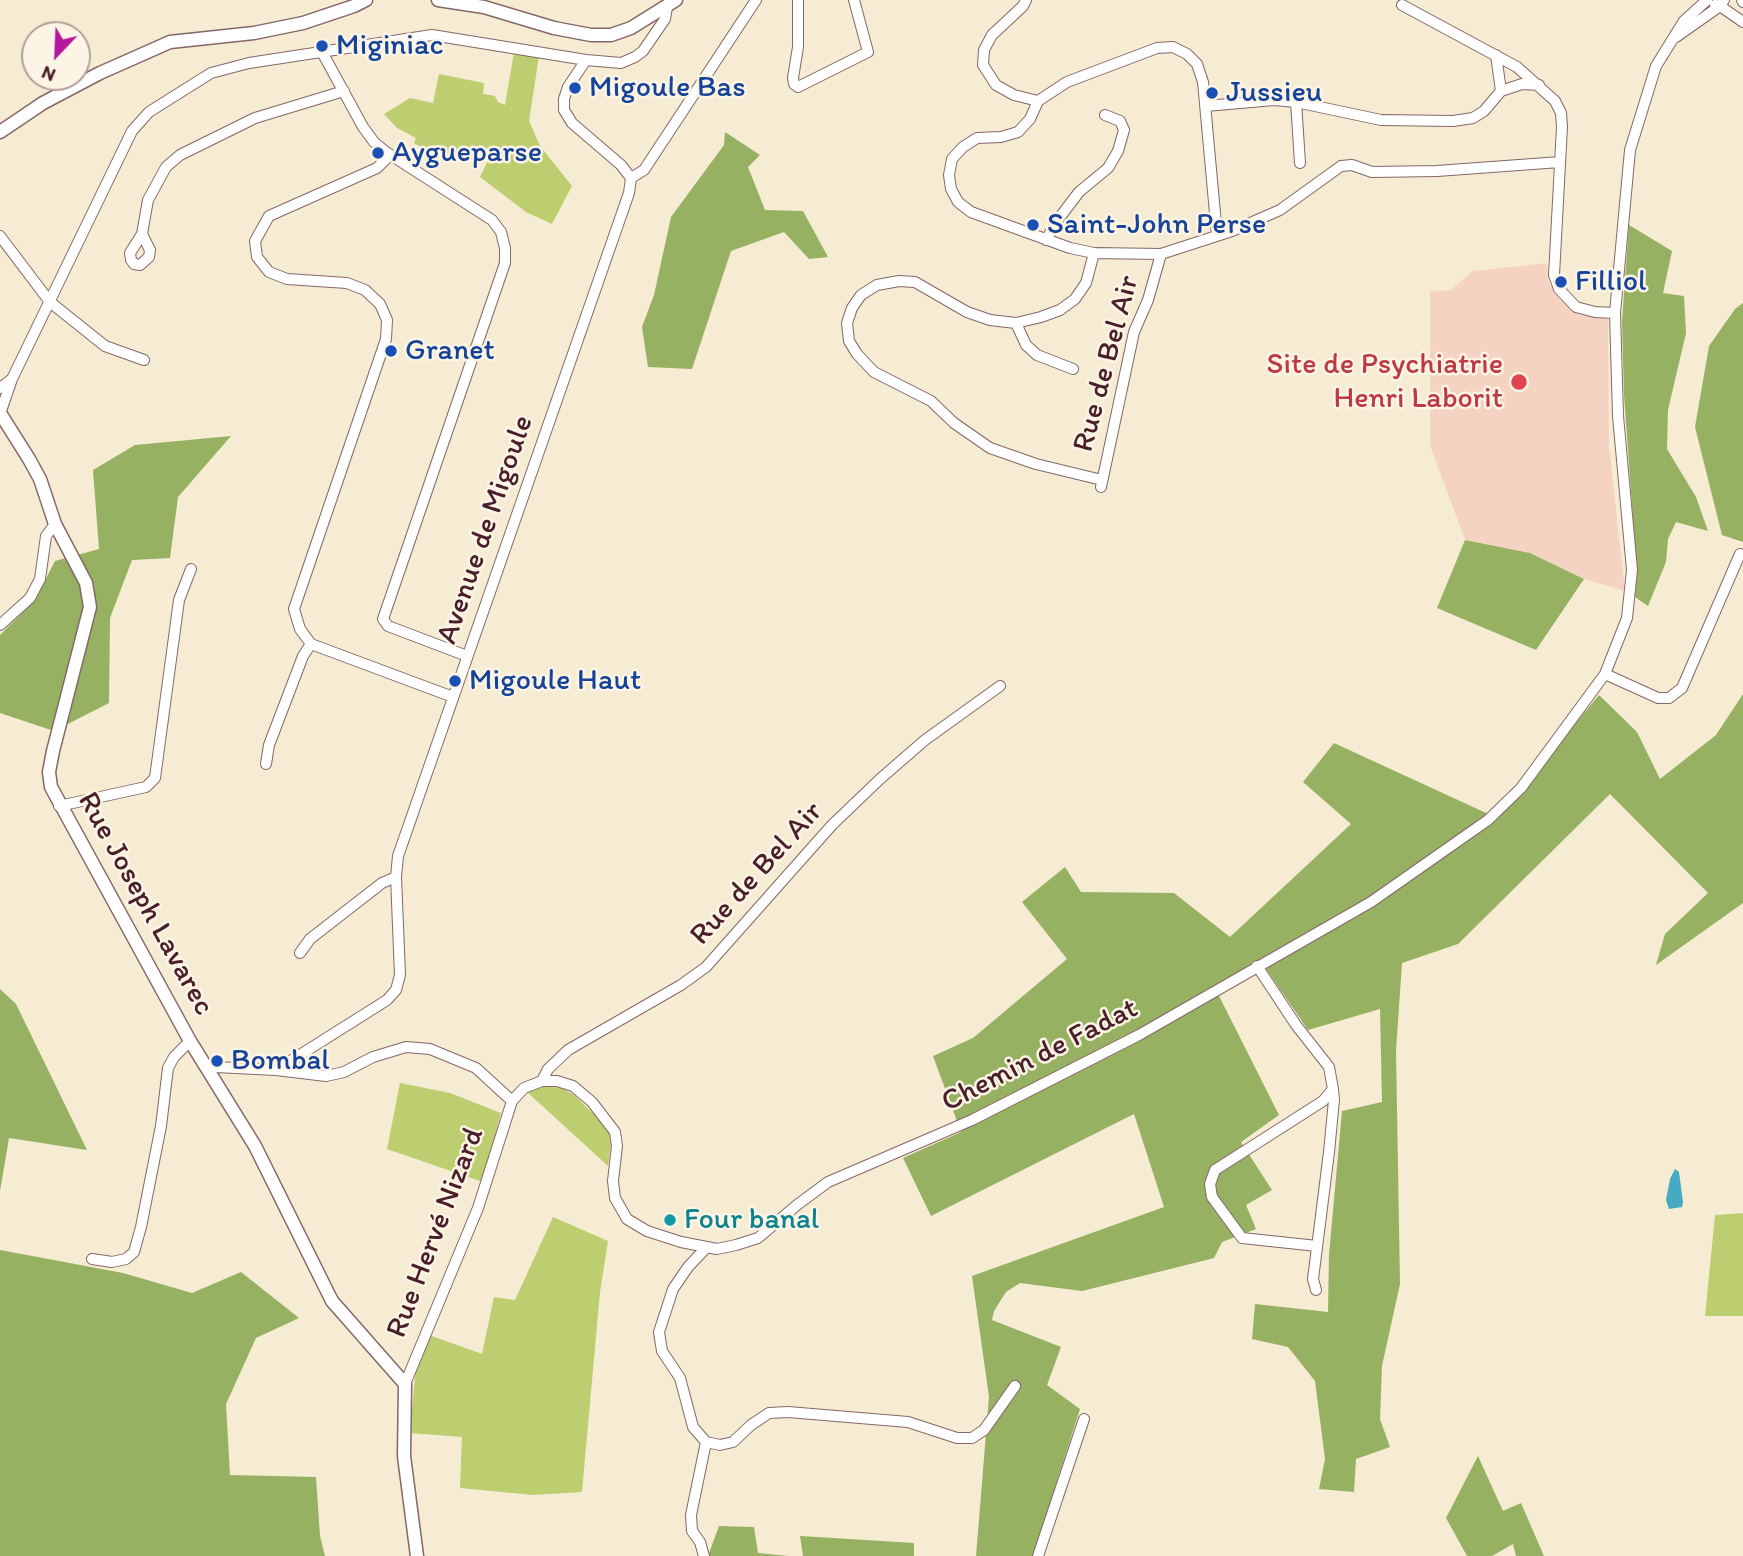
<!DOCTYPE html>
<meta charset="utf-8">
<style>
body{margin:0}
#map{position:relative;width:1743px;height:1556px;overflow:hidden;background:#f6ebd3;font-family:Itim,sans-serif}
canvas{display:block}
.north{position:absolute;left:21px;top:21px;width:70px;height:70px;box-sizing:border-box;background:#fcf5e5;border:2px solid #b59f9b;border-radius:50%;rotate:203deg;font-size:19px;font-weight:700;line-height:28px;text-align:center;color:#4a1f2b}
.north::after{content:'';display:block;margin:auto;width:24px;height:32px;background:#b5179e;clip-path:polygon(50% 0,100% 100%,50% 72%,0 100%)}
</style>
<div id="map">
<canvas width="1743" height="1556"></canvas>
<div class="north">N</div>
</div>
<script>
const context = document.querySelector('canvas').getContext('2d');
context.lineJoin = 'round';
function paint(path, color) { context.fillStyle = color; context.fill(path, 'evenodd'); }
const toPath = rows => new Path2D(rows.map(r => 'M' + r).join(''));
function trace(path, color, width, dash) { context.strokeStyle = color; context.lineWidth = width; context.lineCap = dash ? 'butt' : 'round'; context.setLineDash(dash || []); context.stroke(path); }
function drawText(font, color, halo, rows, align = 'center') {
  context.font = font + ' Itim,sans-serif'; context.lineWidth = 5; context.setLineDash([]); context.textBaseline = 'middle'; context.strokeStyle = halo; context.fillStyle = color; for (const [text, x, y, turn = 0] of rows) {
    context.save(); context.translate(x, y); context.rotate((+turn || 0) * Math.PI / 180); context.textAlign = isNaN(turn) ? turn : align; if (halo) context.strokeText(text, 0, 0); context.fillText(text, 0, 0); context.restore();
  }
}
const built = toPath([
 [1547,263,1548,281,1560,300,1577,314,1608,319,1609,446,1625,591,1584,579,1530,553,1465,540,1430,445,1430,291,1451,290,1473,271]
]);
const green = toPath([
 [514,52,539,56,529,121,540,146,572,186,552,224,526,212,480,177,490,156,472,145,460,162,439,150,435,155,414,143,416,138,397,128,384,114,410,98,433,103,439,74,484,83,483,94,495,96,498,102,505,105],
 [400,1083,450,1093,501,1113,483,1182,387,1149],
 [541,1086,562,1088,574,1095,601,1121,610,1134,611,1143,608,1166,527,1092],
 [1743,1213,1743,1316,1705,1316,1715,1215],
 [553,1217,608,1241,600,1292,582,1492,533,1495,460,1488,462,1437,410,1433,416,1365,429,1335,482,1354,494,1297,515,1300]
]);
const forest = toPath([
 [725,132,760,155,748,167,765,210,803,211,828,257,809,259,784,232,731,251,692,369,648,367,642,327,654,295,671,217,724,145],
 [1629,225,1672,251,1663,293,1684,296,1686,333,1668,410,1667,449,1696,497,1708,531,1676,522,1668,539,1666,562,1648,606,1635,597,1637,574,1624,395,1622,321],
 [1743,303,1743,542,1722,535,1695,427,1709,346,1735,309],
 [231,436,178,497,170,558,132,560,110,618,109,703,54,731,0,713,0,635,35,600,55,561,99,549,93,470,135,445],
 [1465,540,1530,553,1584,579,1536,650,1437,608],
 [1743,694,1743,903,1656,965,1665,934,1708,893,1610,794,1458,944,1402,963,1396,1051,1400,1284,1382,1366,1380,1419,1390,1447,1356,1459,1354,1492,1319,1489,1325,1459,1315,1381,1288,1347,1252,1339,1255,1304,1328,1312,1329,1255,1342,1111,1382,1102,1380,1009,1308,1030,1260,960,1215,988,1279,1115,1241,1142,1272,1190,1246,1205,1256,1229,1222,1242,1214,1258,1082,1291,1020,1283,1006,1292,994,1311,992,1320,1061,1347,1047,1385,1080,1409,1033,1556,976,1556,989,1397,972,1276,1164,1207,1134,1114,931,1216,903,1158,961,1132,933,1056,973,1038,1067,959,1022,902,1065,867,1081,892,1174,893,1230,937,1351,824,1303,782,1334,743,1497,818,1599,695,1637,732,1660,779,1716,735],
 [0,989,16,1004,87,1150,9,1138,0,1191],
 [0,1250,123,1273,192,1293,241,1272,299,1318,256,1338,226,1404,230,1475,316,1477,320,1536,325,1556,0,1556],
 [1478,1456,1503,1511,1521,1503,1544,1556,1516,1556,1513,1544,1492,1556,1467,1556,1446,1518],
 [719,1526,754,1527,758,1553,788,1556,708,1556],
 [800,1536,914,1543,914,1556,803,1556]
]);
const water = toPath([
 [1675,1169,1679,1172,1683,1202,1682,1207,1669,1209,1666,1200,1670,1179]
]);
const minor = toPath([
 [798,0,798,47,793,78,794,84,798,87,868,52,854,0],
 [1026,0,1023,6,992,35,984,50,983,65,996,85,1014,95,1038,101,1067,82,1157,48,1173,47,1187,54,1197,64,1203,82,1217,235],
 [1742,0,1743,2],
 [1402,5,1517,67,1555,101,1561,113,1562,127,1554,275,1559,289,1576,307,1595,312,1615,313],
 [1715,5,1720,6,1743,22],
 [1676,37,1720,6,1724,0],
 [322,52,363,127,374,142,386,152,492,220,501,232,505,248,505,263,383,619,388,626,467,656],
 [1496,55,1501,91],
 [1038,101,1030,119,1018,132,1001,137,977,138,963,147,952,159,949,175,951,189,958,202,971,212,1070,248,1094,253,1086,283,1075,299,1060,310,1041,317,1016,323,990,320,967,312,915,282,899,281,877,285,861,295,852,308,847,323,849,341,857,354,874,372,931,401,954,423,990,448,1036,464,1102,480],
 [1296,102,1300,163],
 [1206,106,1274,100,1296,102,1381,120,1453,121,1473,118,1484,111,1501,91,1522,84,1539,85],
 [390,155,377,168,269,216,255,241,257,257,269,272,287,279,347,283,365,290,380,304,387,320,386,339,294,609,300,629,311,644,453,697],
 [631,178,644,170,756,0],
 [142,234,150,250,149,257,140,265,134,264,131,260,130,253,142,234,148,200,166,167,180,155,255,118,344,91],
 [0,236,50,302,105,346,144,360],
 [1046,240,1057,221,1079,192,1108,168,1118,151,1124,130,1120,121,1105,115],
 [1094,253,1161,254,1232,231,1280,210,1341,166,1352,165,1372,172,1437,171,1560,162],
 [1016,323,1026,345,1037,355,1073,369],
 [0,388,12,379],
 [0,414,12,379,132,131,149,112,211,73,249,63,432,35,586,60,621,63,635,57,643,51,665,19,667,7],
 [1101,487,1134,332,1148,300,1161,254],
 [0,625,30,598,40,579,46,536,55,524],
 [1605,674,1658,698,1669,698,1682,688,1740,554],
 [266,764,269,745,303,656,311,644],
 [59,806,146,787,155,778,179,600,191,569],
 [300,953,310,939,382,883,396,877],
 [1257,966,1296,1025,1329,1067,1333,1089,1323,1101,1215,1170,1210,1184,1212,1197,1242,1238,1317,1246],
 [207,1069,215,1067,276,1070,326,1076,344,1072,373,1057,406,1047,430,1049,476,1068,512,1101],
 [276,1070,387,1000,396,990,400,975,396,877,398,856,629,193,631,178,621,165,572,123,564,110,564,99,568,87,586,60],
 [542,1081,548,1069,568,1050,681,985,706,967,832,825,880,779,925,740,1000,686],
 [706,1248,688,1267,673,1289,659,1332,662,1351,680,1378,693,1427,706,1442,720,1445,733,1442,751,1425,769,1413,788,1412,908,1422,957,1438,972,1438,984,1430,1015,1386],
 [92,1259,112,1262,126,1259,134,1252,141,1227,161,1126,168,1068,174,1057,190,1041],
 [1316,1290,1313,1279,1329,1152,1334,1100,1333,1089],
 [405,1384,478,1208,512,1101,524,1088,542,1081,557,1081,573,1086,592,1102,615,1132,617,1146,613,1181,615,1198,627,1219,647,1231,681,1242,717,1249,736,1245,758,1238,797,1205,828,1182,972,1120,1139,1035,1371,902,1488,820,1521,788,1605,674,1627,618,1632,570,1618,416,1615,313,1630,150,1656,66,1684,21,1707,0],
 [704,1556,700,1542,692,1531,691,1515,706,1442],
 [1038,1556,1084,1419]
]);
const tertiary = toPath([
 [438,0,484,7,554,28,591,35,611,35,631,28,676,0],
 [0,132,43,103,100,73,170,42,254,33,303,23,354,6,366,0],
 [0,413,29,459,40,479,55,524,86,583,90,607,53,751,49,772,51,787,190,1041,255,1146,332,1301,405,1384,404,1456,417,1556]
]);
const markers = [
 [322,46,7,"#1a4fb4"],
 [575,88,7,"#1a4fb4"],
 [1212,93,7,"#1a4fb4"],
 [378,153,7,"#1a4fb4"],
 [1033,225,7,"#1a4fb4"],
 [1561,282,7,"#1a4fb4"],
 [391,351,7,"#1a4fb4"],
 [1519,382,9,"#e0444e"],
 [455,681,7,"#1a4fb4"],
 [217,1061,7,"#1a4fb4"],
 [670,1220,7,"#0f9aa8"]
];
const transitNames = [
 ["Miginiac",336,46],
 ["Migoule Bas",589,88],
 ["Jussieu",1226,93],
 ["Aygueparse",392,153],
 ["Saint-John Perse",1047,225],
 ["Filliol",1575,282],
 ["Granet",405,351],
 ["Migoule Haut",469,681],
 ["Bombal",231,1061]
];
const streetNames = [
 ["Rue de Bel Air",1107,364,-75],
 ["Avenue de Migoule",486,530,-71],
 ["Rue de Bel Air",757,874,-48],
 ["Rue Joseph Lavarec",145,904,61],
 ["Chemin de Fadat",1040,1056,-27],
 ["Rue Hervé Nizard",436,1233,-69]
];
const healthNames = [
 ["Site de Psychiatrie",1503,365],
 ["Henri Laborit",1503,399]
];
const cultureNames = [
 ["Four banal",684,1220]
];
paint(built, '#f5d3c2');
paint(green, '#bdce70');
paint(forest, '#96b162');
paint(water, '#44abc3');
trace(minor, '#866666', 12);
trace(tertiary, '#866666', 15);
trace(minor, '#fff', 10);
trace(tertiary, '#fff', 12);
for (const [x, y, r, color] of markers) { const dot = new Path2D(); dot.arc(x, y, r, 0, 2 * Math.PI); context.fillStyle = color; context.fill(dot); trace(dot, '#fcf5e5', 2.5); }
drawText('30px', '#164399', '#fcf5e5', transitNames, 'left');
drawText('30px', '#4a1f2b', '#fcf5e5', streetNames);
drawText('30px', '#be3a42', '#fcf5e5', healthNames, 'right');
drawText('30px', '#0d838f', '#fcf5e5', cultureNames, 'left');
</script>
